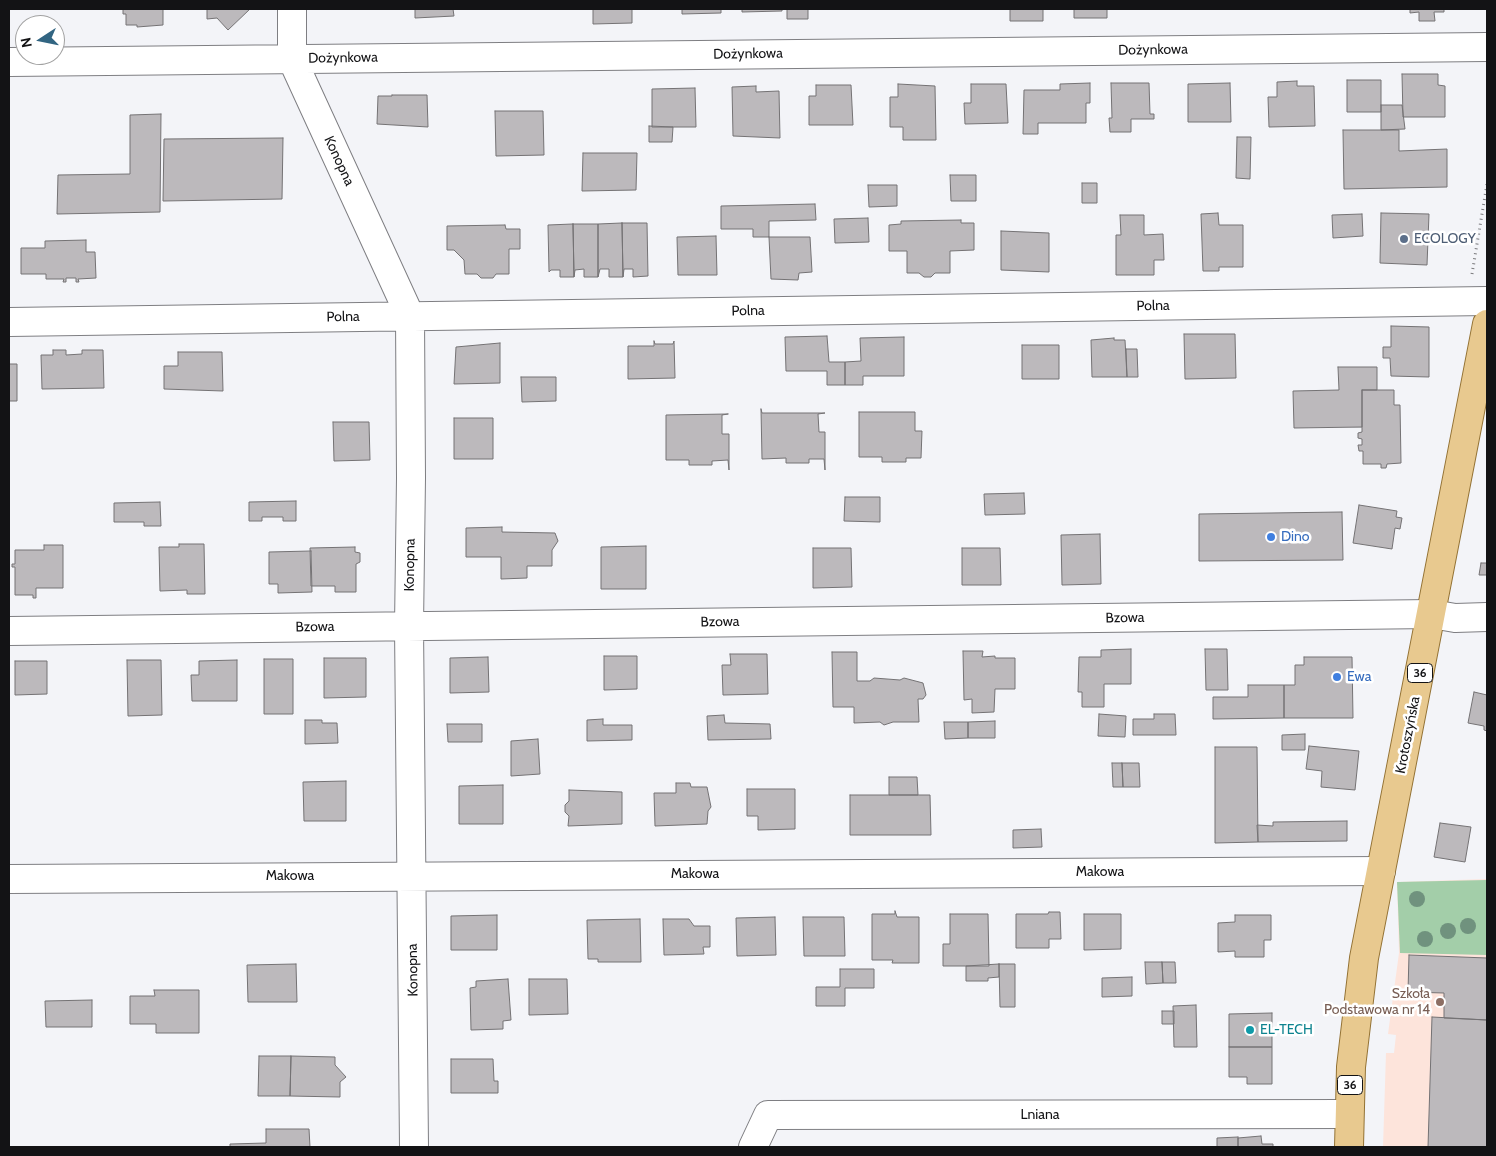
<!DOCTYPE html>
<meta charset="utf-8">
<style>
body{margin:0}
#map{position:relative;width:1496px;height:1156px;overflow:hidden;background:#f3f4f8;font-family:Cabin,sans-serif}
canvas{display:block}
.frame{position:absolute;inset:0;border:10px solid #131315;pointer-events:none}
.north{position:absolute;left:15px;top:15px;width:50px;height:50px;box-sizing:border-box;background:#fff;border:1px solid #a1a1a1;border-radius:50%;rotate:259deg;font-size:14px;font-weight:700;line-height:20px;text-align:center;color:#131315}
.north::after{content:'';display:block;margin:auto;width:18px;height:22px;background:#326582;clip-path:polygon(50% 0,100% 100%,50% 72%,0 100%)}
</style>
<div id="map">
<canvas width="1496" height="1156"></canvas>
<div class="frame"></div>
<div class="north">N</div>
</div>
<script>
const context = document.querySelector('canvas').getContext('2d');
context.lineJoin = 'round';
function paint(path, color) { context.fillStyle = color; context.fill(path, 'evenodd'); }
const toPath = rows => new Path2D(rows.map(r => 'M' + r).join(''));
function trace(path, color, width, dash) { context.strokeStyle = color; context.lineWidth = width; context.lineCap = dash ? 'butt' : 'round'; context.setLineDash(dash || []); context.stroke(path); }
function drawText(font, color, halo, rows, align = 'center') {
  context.font = font + ' Cabin,sans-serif'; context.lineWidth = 5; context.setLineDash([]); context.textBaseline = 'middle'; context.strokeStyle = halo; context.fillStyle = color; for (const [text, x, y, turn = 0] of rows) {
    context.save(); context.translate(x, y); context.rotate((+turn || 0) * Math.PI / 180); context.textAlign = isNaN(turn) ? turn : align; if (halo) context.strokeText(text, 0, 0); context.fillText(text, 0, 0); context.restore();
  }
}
const education = toPath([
 [1487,879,1487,1147,1383,1147,1386,1053,1394,1053,1396,1035,1388,1034,1399,953,1397,882]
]);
const green = toPath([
 [1487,880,1487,955,1400,953,1397,882]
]);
const building = toPath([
 [123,9,163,9,163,25,137,27,137,25,126,25,126,14,123,14,123,9],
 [207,9,250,9,228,30,217,18,207,19,207,9],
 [415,9,453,9,454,16,415,18,415,9],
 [593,9,632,9,632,23,593,24,593,9],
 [682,9,721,9,721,13,682,14,682,9],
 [742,9,782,9,782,11,742,12,742,9],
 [787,9,808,9,808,19,787,19,787,9],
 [1010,9,1043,9,1043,21,1010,21,1010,9],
 [1074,9,1107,9,1107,18,1074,18,1074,9],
 [1410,9,1444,9,1444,12,1434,12,1435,21,1419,21,1419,12,1410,13,1410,9],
 [1402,74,1438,74,1438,85,1445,86,1445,117,1403,117,1402,74],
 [1347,80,1381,80,1381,112,1347,112,1347,80],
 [1297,81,1297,86,1314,86,1315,126,1269,127,1268,97,1277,97,1277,82,1297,81],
 [1090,83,1090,103,1086,103,1086,123,1038,123,1038,134,1023,134,1024,90,1060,90,1060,84,1090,83],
 [1111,83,1149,83,1150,114,1154,114,1154,119,1131,119,1131,132,1110,132,1109,118,1112,118,1111,83],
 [1230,83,1231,122,1188,122,1188,84,1230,83],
 [898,84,935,86,936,140,903,140,903,127,890,127,890,97,898,97,898,84],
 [971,84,1006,84,1008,123,965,124,964,103,971,103,971,84],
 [816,85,851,85,853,125,809,125,809,96,816,96,816,85],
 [756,86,756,92,779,91,780,138,733,136,732,87,756,86],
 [695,88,696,127,652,127,652,89,695,88],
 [392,95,427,95,428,127,377,124,378,96,392,96,392,95],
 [1381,105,1402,105,1405,129,1381,130,1381,105],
 [495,111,543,111,544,155,496,156,495,111],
 [161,114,160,212,57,214,58,175,130,174,130,115,161,114],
 [649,126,673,127,672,142,649,142,649,126],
 [1343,130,1399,130,1399,151,1447,149,1447,187,1344,189,1343,130],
 [1237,137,1251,137,1250,179,1236,178,1237,137],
 [283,138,282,199,163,201,164,139,283,138],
 [583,153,637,153,636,190,582,191,583,153],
 [950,175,976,175,976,201,951,201,950,175],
 [1082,183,1097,183,1097,203,1082,203,1082,183],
 [868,185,897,185,897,206,869,207,868,185],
 [815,204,816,220,769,221,769,237,753,237,753,229,721,229,721,206,815,204],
 [1218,213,1219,225,1243,225,1243,267,1219,267,1219,271,1203,271,1201,214,1218,213],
 [1381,213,1429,214,1427,265,1380,263,1381,213],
 [1362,214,1363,236,1333,238,1332,215,1362,214],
 [1120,215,1144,215,1144,235,1163,234,1164,260,1154,260,1154,275,1116,275,1116,235,1121,235,1120,215],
 [868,218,869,242,835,243,834,219,868,218],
 [961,220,961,223,974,223,974,250,950,251,950,273,935,273,931,277,924,277,919,273,907,273,907,251,889,251,889,225,901,224,901,221,961,220],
 [622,223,647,223,648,276,633,277,633,269,624,269,623,277,622,223],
 [622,223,623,277,609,277,609,269,600,269,598,277,598,224,622,223],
 [573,224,598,224,598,277,584,277,584,269,575,270,574,277,573,224],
 [573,224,574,277,560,277,560,270,551,270,549,272,548,225,573,224],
 [505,225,506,229,520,229,520,249,509,249,509,274,496,274,493,278,481,278,477,274,465,274,464,260,454,250,447,250,447,226,505,225],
 [1001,231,1049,233,1049,272,1001,270,1001,231],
 [716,236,717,275,678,275,677,237,716,236],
 [769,237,810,237,812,272,799,273,798,280,771,279,769,237],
 [86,240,86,252,95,252,96,278,78,279,79,282,76,282,76,278,66,278,66,282,63,282,64,279,46,279,46,274,21,274,21,248,45,248,45,241,86,240],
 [1391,326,1429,327,1429,377,1391,376,1390,358,1383,358,1383,347,1391,347,1391,326],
 [1184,334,1235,334,1236,378,1185,379,1184,334],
 [827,336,829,362,845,362,845,385,827,385,827,371,786,371,785,337,827,336],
 [904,337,904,376,863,376,863,385,845,385,845,362,861,361,860,338,904,337],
 [1114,338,1114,340,1125,340,1127,377,1092,377,1091,340,1114,338],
 [654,341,655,344,673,344,674,341,675,378,628,379,628,346,654,346,654,341],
 [500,343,500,383,454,384,456,347,500,343],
 [1022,345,1059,345,1059,379,1022,379,1022,345],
 [1126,349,1137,349,1138,377,1127,377,1126,349],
 [53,350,66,350,66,355,82,354,82,350,103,350,104,388,42,389,41,355,53,355,53,350],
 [178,352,222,352,223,391,164,389,164,366,178,366,178,352],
 [9,364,17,364,17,401,9,401,9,364],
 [1338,367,1377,367,1377,390,1362,390,1362,427,1294,428,1293,391,1339,390,1338,367],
 [521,377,556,377,556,401,522,402,521,377],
 [1362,390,1394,390,1394,405,1400,405,1401,463,1387,464,1386,468,1381,468,1381,464,1363,464,1363,451,1359,451,1358,445,1362,445,1362,439,1358,438,1358,433,1362,432,1362,390],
 [761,409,762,413,825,413,818,414,819,432,825,432,825,470,824,459,809,459,809,463,786,463,786,458,762,459,761,409],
 [859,412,915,412,915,431,922,431,921,458,906,458,906,462,882,462,882,457,859,457,859,412],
 [728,414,722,415,722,434,729,434,729,470,728,460,712,461,712,465,689,465,689,460,666,460,666,415,728,414],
 [454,418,493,418,493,459,454,459,454,418],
 [333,422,369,422,370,460,334,461,333,422],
 [1024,493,1025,514,985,515,984,494,1024,493],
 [845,497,880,497,880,522,844,521,845,497],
 [296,501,296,521,283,521,283,517,262,517,262,521,249,521,249,502,296,501],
 [160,502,161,526,144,526,144,522,114,522,114,503,160,502],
 [1359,505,1397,511,1396,517,1402,518,1400,529,1395,528,1392,549,1353,543,1359,505],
 [1342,512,1343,560,1199,561,1199,514,1342,512],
 [502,527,502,532,555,533,558,541,552,550,552,566,527,566,527,578,501,579,501,557,466,557,466,528,502,527],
 [1100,534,1101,584,1062,585,1061,535,1100,534],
 [179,544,204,544,205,594,187,594,187,590,160,591,159,547,179,547,179,544],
 [44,545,63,545,63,588,36,588,36,598,33,598,33,595,15,595,15,567,12,567,12,564,15,564,15,550,44,550,44,545],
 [646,546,646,589,601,589,601,547,646,546],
 [355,547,355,552,360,553,360,562,356,564,356,592,335,592,335,586,311,586,310,548,355,547],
 [813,548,851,548,852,587,813,588,813,548],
 [962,548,1000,548,1001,585,962,585,962,548],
 [311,551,312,592,278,593,278,584,269,584,269,552,311,551],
 [1481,563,1487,563,1487,575,1479,575,1481,563],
 [1131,649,1131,684,1104,684,1104,707,1082,707,1082,692,1078,692,1079,657,1101,657,1101,650,1131,649],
 [1205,649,1227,649,1228,690,1206,690,1205,649],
 [963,651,983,651,982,657,995,656,995,658,1015,658,1015,689,995,689,994,712,972,713,972,699,964,700,963,651],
 [832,652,857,652,857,681,870,681,874,678,900,680,904,678,923,683,926,695,923,699,918,699,919,722,893,722,884,725,880,722,854,723,854,707,833,707,832,652],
 [730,654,767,654,768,694,723,695,722,665,731,665,730,654],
 [604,656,637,656,637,689,604,690,604,656],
 [488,657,489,692,450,693,450,658,488,657],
 [1304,657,1352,657,1353,718,1284,718,1284,685,1295,685,1295,665,1304,665,1304,657],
 [324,658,366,658,366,697,324,698,324,658],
 [264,659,293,659,293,714,264,714,264,659],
 [127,660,161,660,162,715,128,716,127,660],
 [237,660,237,701,192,701,191,675,199,675,199,661,237,660],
 [15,661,47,661,47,694,15,695,15,661],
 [1248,685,1284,685,1284,718,1213,719,1213,697,1248,697,1248,685],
 [1474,692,1487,695,1487,731,1484,730,1484,726,1468,723,1474,692],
 [1099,714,1126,716,1125,737,1098,736,1099,714],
 [1154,714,1175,714,1176,735,1133,735,1133,719,1154,719,1154,714],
 [724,715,725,723,770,724,771,739,708,740,707,716,724,715],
 [603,719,603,725,632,725,632,740,587,741,587,720,603,719],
 [305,720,322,720,322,723,337,723,338,743,305,744,305,720],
 [995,721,995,738,968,738,968,722,995,721],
 [944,722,968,722,968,738,945,739,944,722],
 [447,724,482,724,482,742,448,742,447,724],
 [1305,734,1305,750,1282,750,1282,735,1305,734],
 [538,739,540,774,511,776,511,741,538,739],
 [1309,746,1359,751,1355,790,1321,787,1322,771,1306,769,1309,746],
 [1215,747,1257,747,1258,842,1215,843,1215,747],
 [1112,763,1122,763,1123,787,1113,787,1112,763],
 [1122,763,1139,763,1140,787,1123,787,1122,763],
 [889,777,917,777,918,795,889,795,889,777],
 [346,781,346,821,304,821,303,782,346,781],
 [676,783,690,783,691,787,707,787,711,807,708,811,707,824,655,826,654,793,676,793,676,783],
 [503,785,503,824,459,824,459,786,503,785],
 [747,789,795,789,795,829,758,830,758,816,747,816,747,789],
 [569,790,622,792,622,824,568,826,569,816,565,812,565,805,569,801,569,790],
 [850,795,930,795,931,835,850,835,850,795],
 [1347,821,1347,841,1258,842,1257,825,1273,826,1273,822,1347,821],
 [1440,823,1471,827,1465,862,1434,857,1440,823],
 [1041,829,1042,847,1013,848,1013,830,1041,829],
 [895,911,897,917,919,917,919,963,892,963,893,960,872,960,872,914,895,914,895,911],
 [1049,912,1060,912,1061,939,1049,939,1049,948,1016,948,1016,914,1048,914,1049,912],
 [950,914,988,914,989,966,943,966,943,944,950,944,950,914],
 [1084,914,1121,914,1121,949,1084,950,1084,914],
 [497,915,497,950,451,950,451,916,497,915],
 [1235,915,1271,915,1271,940,1264,940,1264,957,1235,957,1235,951,1218,952,1218,923,1235,922,1235,915],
 [775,917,776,955,737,956,736,918,775,917],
 [803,917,844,917,845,956,804,956,803,917],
 [640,919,641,962,598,962,598,959,588,959,587,920,640,919],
 [663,919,689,919,694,926,710,926,710,947,703,947,704,954,664,955,663,919],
 [1409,955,1487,958,1487,1020,1444,1018,1444,993,1408,992,1409,955],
 [1145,962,1162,962,1163,983,1146,984,1145,962],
 [1162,962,1175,962,1176,983,1163,983,1162,962],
 [296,964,297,1002,248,1002,247,965,296,964],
 [999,964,999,977,988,978,988,981,966,981,966,966,999,964],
 [999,964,1015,964,1015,1007,1000,1007,999,964],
 [840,969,874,969,874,988,845,988,845,1006,816,1006,816,987,840,987,840,969],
 [1132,977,1132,996,1102,997,1102,978,1132,977],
 [508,979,511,1020,503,1021,503,1029,471,1030,470,988,476,987,476,981,508,979],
 [529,979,567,979,568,1014,529,1015,529,979],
 [154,990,199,990,199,1033,156,1033,156,1024,130,1024,130,996,155,996,154,990],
 [92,1000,92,1027,46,1027,45,1001,92,1000],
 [1196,1005,1197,1047,1174,1047,1173,1006,1196,1005],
 [1162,1011,1174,1011,1174,1024,1162,1024,1162,1011],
 [1272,1013,1272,1047,1229,1047,1229,1014,1272,1013],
 [1432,1017,1487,1020,1487,1147,1428,1147,1432,1017],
 [1229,1047,1272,1047,1272,1084,1247,1084,1247,1077,1229,1077,1229,1047],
 [259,1056,291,1056,290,1096,258,1096,259,1056],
 [291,1056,335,1057,335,1065,346,1077,340,1082,340,1097,290,1096,291,1056],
 [451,1059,493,1059,494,1081,498,1081,498,1093,451,1093,451,1059],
 [266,1129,309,1129,310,1147,230,1147,230,1144,266,1143,266,1129],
 [1261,1136,1262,1144,1273,1144,1273,1147,1238,1147,1238,1138,1261,1136],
 [1238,1137,1238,1147,1217,1147,1217,1138,1238,1137]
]);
const path = toPath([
 [1472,274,1487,184]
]);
const minor = toPath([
 [292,9,292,59,410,316,411,478,409,626,414,1147],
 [9,62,1487,47],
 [9,322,1487,301],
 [9,631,1432,614,1455,618,1487,617],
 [9,879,1381,871],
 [753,1147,768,1115,1348,1114]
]);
const major = toPath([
 [1349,1147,1351,1067,1364,958,1487,324]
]);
const trees = [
 [1417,899],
 [1468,926],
 [1448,931],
 [1425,939]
];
const markers = [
 [1404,239,5,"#5c6f8a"],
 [1271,537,5,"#3f7fe0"],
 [1337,677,5,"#3f7fe0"],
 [1440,1002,5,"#8d6e63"],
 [1250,1030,5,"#0f9aa8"]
];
const shields = [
 [1420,673,25],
 [1350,1085,25]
];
const shieldNames = [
 ["36",1420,673],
 ["36",1350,1085]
];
const streetNames = [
 ["Dożynkowa",1153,50,-1],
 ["Dożynkowa",748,54,-1],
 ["Dożynkowa",343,58,-1],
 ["Konopna",339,161,65],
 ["Polna",1153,306,-1],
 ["Polna",748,311,-1],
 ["Polna",343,317,-1],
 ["Konopna",410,565,-89],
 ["Bzowa",1125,618,-1],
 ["Bzowa",720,622,-1],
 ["Bzowa",315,627,-1],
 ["Krotoszyńska",1408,735,-79],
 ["Makowa",1100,872],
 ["Makowa",695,874],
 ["Makowa",290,876],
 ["Konopna",413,970,-91],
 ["Lniana",1040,1115]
];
const serviceNames = [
 ["ECOLOGY",1414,239]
];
const shopNames = [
 ["Dino",1281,537],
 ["Ewa",1347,677]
];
const educationNames = [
 ["Szkoła",1430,994],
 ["Podstawowa nr 14",1430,1010]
];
const cultureNames = [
 ["EL-TECH",1260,1030]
];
paint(education, '#fde4db');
paint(green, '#a3cea9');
paint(building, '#bcb9bc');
trace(building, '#747274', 1);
trace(minor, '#7e7e82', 30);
trace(major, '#937234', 30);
trace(path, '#7b7b7e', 3, [1, 4]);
trace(minor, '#fff', 28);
trace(major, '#e8c98f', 28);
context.fillStyle = '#70927e';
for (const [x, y] of trees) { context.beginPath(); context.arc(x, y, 8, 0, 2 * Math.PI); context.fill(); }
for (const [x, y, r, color] of markers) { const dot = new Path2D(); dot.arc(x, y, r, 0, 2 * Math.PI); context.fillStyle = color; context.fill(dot); trace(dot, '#fff', 2); }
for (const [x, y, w] of shields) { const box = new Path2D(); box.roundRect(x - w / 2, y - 9.5, w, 19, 4); context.fillStyle = '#fff'; context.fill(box); trace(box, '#131315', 1); }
drawText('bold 12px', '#131315', null, shieldNames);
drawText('14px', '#131315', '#fff', streetNames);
drawText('14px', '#4e5e75', '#fff', serviceNames, 'left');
drawText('14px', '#366cbe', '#fff', shopNames, 'left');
drawText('14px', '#785e54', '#fff', educationNames, 'right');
drawText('14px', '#0d838f', '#fff', cultureNames, 'left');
</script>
